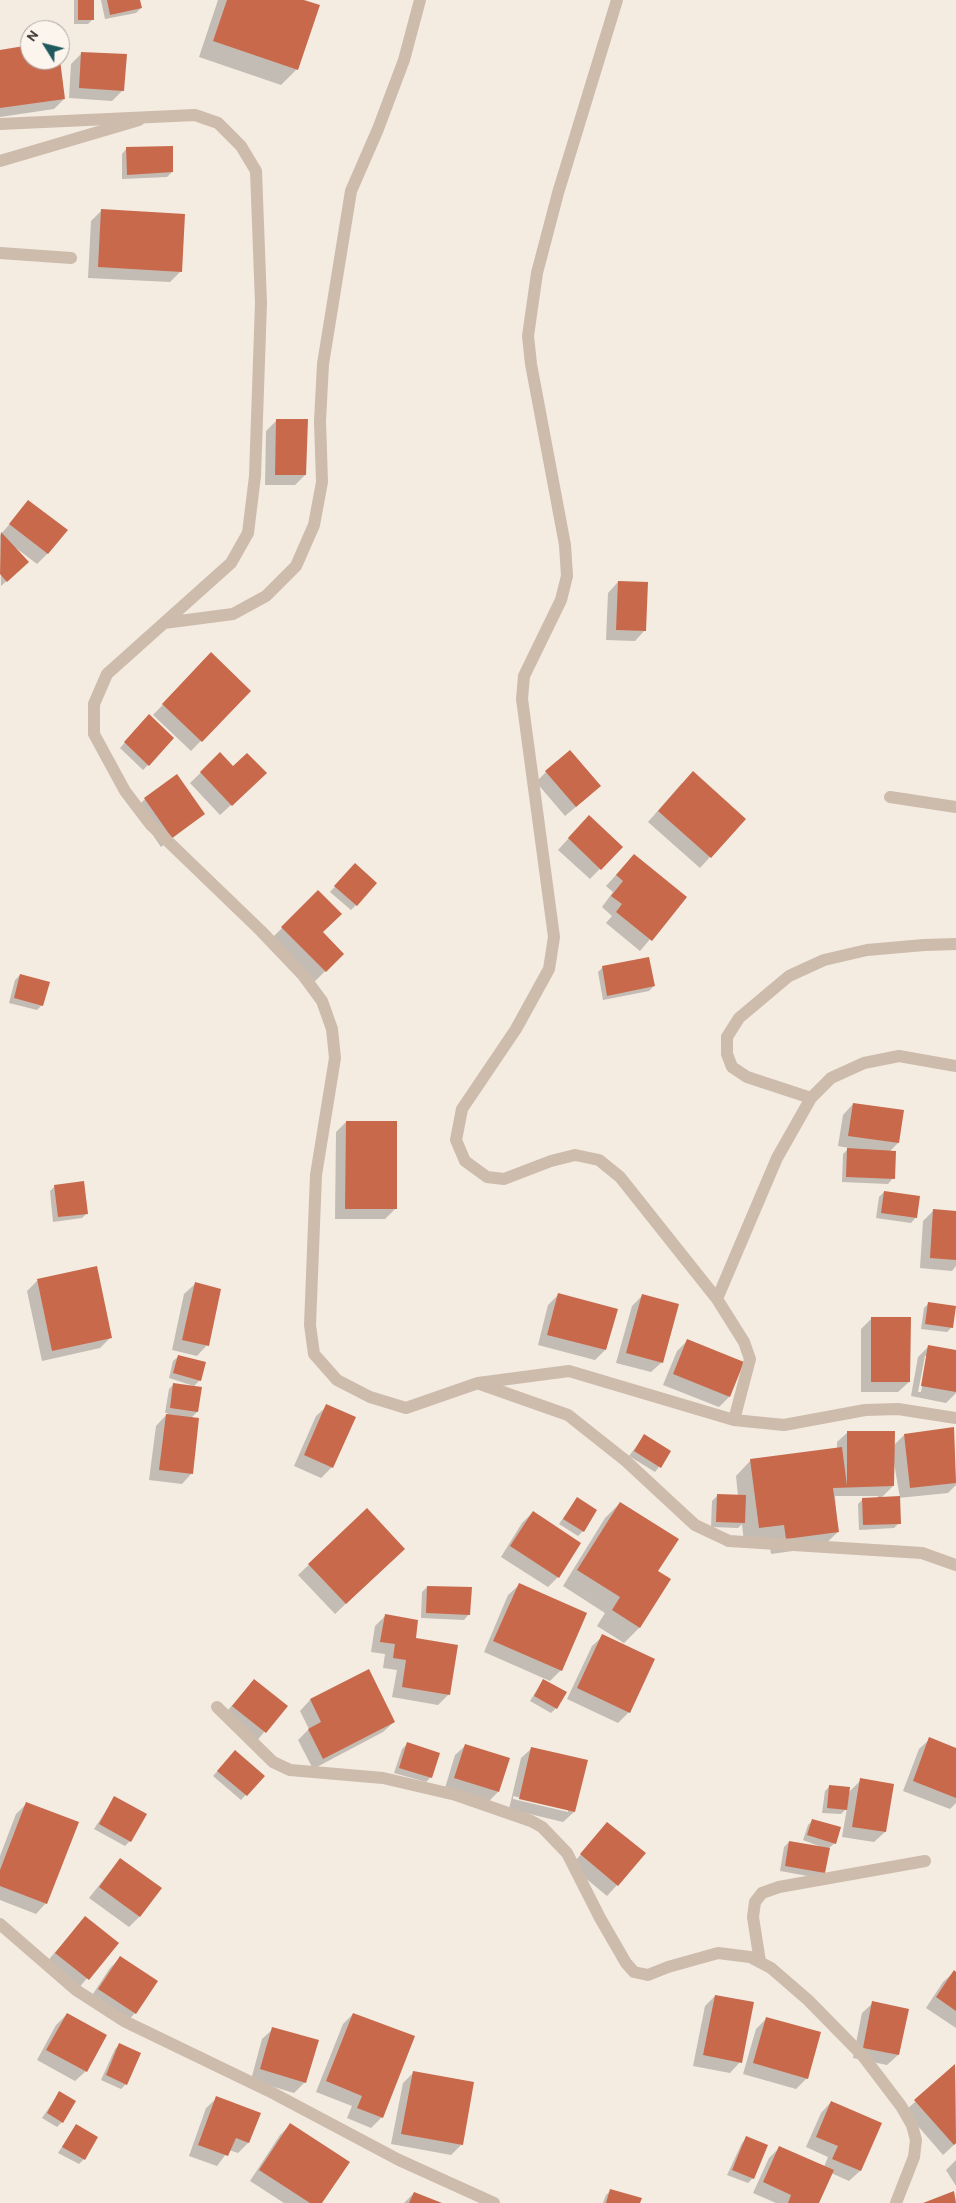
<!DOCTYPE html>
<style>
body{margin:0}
#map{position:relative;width:956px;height:2203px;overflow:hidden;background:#f4ebe1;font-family:Overpass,sans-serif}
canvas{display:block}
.north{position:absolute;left:20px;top:20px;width:50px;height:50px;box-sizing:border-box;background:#fbf5ee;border:1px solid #aea6a0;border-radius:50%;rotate:306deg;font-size:14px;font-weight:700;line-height:20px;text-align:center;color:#3b302b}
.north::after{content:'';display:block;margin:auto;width:18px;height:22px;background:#1f5a5e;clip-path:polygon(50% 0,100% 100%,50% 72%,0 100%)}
</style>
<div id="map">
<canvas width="956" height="2203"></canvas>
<div class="north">N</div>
</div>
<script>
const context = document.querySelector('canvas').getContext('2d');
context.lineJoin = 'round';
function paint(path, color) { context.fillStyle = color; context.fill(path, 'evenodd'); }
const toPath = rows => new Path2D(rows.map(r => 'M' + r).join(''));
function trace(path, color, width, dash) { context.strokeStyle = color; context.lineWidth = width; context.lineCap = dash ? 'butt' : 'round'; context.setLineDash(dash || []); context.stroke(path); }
const shadow = toPath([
 [74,0,93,0,93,19,88,24,74,24],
 [101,0,139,0,141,8,136,13,105,19],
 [218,0,300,0,297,69,281,85,199,57],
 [30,46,30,60,59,60,64,99,54,109,0,117,0,51],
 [82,53,123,90,112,101,69,98,71,64],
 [127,148,172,172,167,177,122,179,122,154],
 [102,210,181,271,170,282,88,278,91,221],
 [277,420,305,475,295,485,265,485,266,431],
 [29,502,48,553,37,564,16,548,22,567,1,586,0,535],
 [618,582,645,630,635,641,606,640,608,593],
 [201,665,249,691,191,751,153,715],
 [144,721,148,765,143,770,120,748],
 [220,754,233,768,254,784,220,815,190,783],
 [546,772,589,796,565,816,536,782],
 [682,783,710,857,700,868,648,822],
 [145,799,204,814,161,847,135,809],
 [579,827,621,847,590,879,558,850],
 [634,855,686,897,640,951,606,923,612,916,602,907,613,892,606,886],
 [350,870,356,905,351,910,330,892],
 [318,892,321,932,343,954,314,982,271,939],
 [603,967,654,986,649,991,603,1000,598,972],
 [20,975,42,1005,37,1010,9,1003,15,980],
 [853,1104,898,1143,889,1152,893,1178,888,1184,842,1182,843,1154,849,1148,838,1146,843,1115],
 [346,1122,396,1208,385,1219,335,1219,336,1132],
 [55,1186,87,1213,82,1218,53,1222,50,1191],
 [884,1192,916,1217,911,1223,876,1218,879,1197],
 [933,1211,956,1212,956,1266,952,1271,920,1268,923,1221],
 [96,1268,111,1337,100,1348,42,1361,27,1291,37,1281],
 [195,1284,207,1345,197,1356,172,1350,184,1294],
 [558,1295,605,1350,595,1360,538,1345,548,1305],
 [643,1295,662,1362,651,1372,616,1363,632,1306],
 [929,1303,952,1327,947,1332,921,1329,924,1308],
 [872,1318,909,1382,898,1392,861,1392,861,1329],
 [688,1340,729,1397,719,1407,663,1385,677,1351],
 [929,1346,956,1351,956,1393,946,1403,911,1396,918,1357],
 [925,1356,928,1356,921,1392,918,1392],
 [179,1356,200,1380,194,1386,169,1378,173,1361],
 [174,1384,197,1412,191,1418,192,1473,182,1484,149,1480,156,1426,168,1413,165,1413,169,1389],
 [327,1406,332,1467,321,1478,294,1466,316,1416],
 [953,1429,956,1485,948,1493,898,1498,899,1523,894,1528,859,1530,858,1504,863,1499,878,1499,878,1496,835,1496,838,1532,822,1547,771,1554,769,1540,744,1543,742,1524,738,1528,711,1527,712,1501,717,1496,738,1496,736,1476,751,1460,837,1449,837,1442,848,1432,893,1446,904,1435],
 [893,1457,900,1498,881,1498,893,1486],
 [644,1436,670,1452,655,1472,629,1456],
 [577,1498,583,1531,578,1536,559,1524],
 [620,1503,656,1572,669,1580,639,1628,624,1643,597,1626,605,1613,563,1586,605,1518],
 [367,1510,393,1559,335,1614,298,1575],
 [533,1512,558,1577,548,1587,501,1557,522,1523],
 [519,1585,561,1670,550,1681,484,1652,508,1595],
 [427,1587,469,1614,464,1620,421,1618,422,1592],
 [385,1616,414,1639,456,1646,448,1695,438,1705,392,1697,397,1670,383,1668,385,1654,371,1652,375,1626],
 [603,1636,629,1712,618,1723,567,1699,592,1646],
 [368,1671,394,1722,383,1732,313,1769,298,1740,309,1729,300,1711,310,1700],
 [254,1680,286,1706,255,1743,222,1717],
 [543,1680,556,1708,551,1713,530,1701],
 [930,1739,956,1749,956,1803,950,1809,903,1791,919,1749],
 [407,1744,431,1777,426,1782,394,1773,402,1749],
 [466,1745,498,1792,488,1802,445,1788,455,1755],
 [532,1748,574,1812,563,1822,509,1809,521,1758],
 [513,1796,568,1809,568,1812,513,1799],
 [230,1757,263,1776,241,1800,213,1776],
 [861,1780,893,1785,885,1832,874,1842,842,1837,847,1808,841,1814,822,1813,825,1791,830,1786,848,1793],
 [115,1797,130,1841,125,1846,94,1829],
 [27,1803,46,1903,36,1914,0,1900,0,1856,16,1814],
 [813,1820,835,1843,829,1848,824,1872,819,1878,780,1871,784,1847,789,1842,824,1848,803,1840,808,1825],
 [607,1823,617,1885,607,1896,571,1866],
 [120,1859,140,1916,129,1927,89,1898],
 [85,1917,117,1943,77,1990,45,1964],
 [120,1958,135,2013,125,2024,89,2000,110,1968],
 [954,1972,956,1973,956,2028,926,2008,943,1982],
 [715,1996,740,2062,730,2073,693,2066,705,2006],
 [873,2003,907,2009,898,2055,887,2065,853,2058,862,2013],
 [67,2014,86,2071,75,2081,37,2060,56,2025],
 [353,2014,382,2117,371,2128,347,2118,352,2106,316,2092,343,2024],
 [767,2018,807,2078,796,2089,743,2074,756,2029],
 [273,2029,305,2082,294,2093,251,2080,262,2039],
 [120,2044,126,2084,121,2089,101,2080,115,2049],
 [955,2066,956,2143,943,2155,905,2111],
 [413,2073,462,2144,451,2155,391,2144,403,2083],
 [59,2093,62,2122,57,2127,42,2118],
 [217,2098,259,2113,248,2143,238,2153,229,2150,217,2166,189,2156,206,2108],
 [831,2102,880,2123,860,2171,849,2181,831,2173,818,2203,776,2203,753,2193,769,2158,780,2147,824,2167,828,2157,806,2147,821,2113],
 [291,2124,321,2203,284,2203,250,2181,280,2135],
 [76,2125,84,2159,79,2164,58,2153],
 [747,2138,753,2178,748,2183,727,2175,742,2143],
 [956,2160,956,2186,946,2170],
 [611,2190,639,2203,603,2203,606,2195],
 [414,2193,439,2203,404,2203]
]);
const building = toPath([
 [78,0,94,0,94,20,78,20],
 [107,0,140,0,142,8,110,15],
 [227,0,304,0,320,5,298,70,213,41],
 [30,45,30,60,60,60,65,99,0,108,0,50],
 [81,52,127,54,124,91,79,88],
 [173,146,173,172,127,175,126,147],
 [101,209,185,214,182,272,98,267],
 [276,419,308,419,306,475,275,475],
 [28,500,68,530,48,554,9,524],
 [1,532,29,562,7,582,0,574],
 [618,581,648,582,646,631,616,630],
 [211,652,251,691,202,742,162,704],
 [149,714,174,738,149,766,124,742],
 [570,750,601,786,576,807,545,771],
 [220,752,233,766,247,753,267,773,232,806,200,772],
 [693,771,746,819,711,858,658,811],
 [177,774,205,814,172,838,144,798],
 [589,815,623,847,601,870,568,838],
 [634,854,687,897,652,941,616,912,622,904,611,896,623,881,616,875],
 [355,863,377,883,357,906,334,886],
 [318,890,342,914,323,932,344,954,326,972,281,927],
 [649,957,655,986,607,996,602,966],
 [20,974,50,982,43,1006,14,998],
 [853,1103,904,1110,899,1143,848,1136],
 [346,1121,397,1121,397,1209,345,1209],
 [847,1148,896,1151,895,1179,846,1177],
 [84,1181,88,1214,58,1217,54,1185],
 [884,1191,920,1196,917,1218,881,1213],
 [933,1209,956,1211,956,1260,930,1258],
 [97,1266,112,1338,52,1351,37,1279],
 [195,1282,221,1289,209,1346,182,1340],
 [558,1293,618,1309,606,1350,547,1335],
 [642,1294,679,1304,663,1363,626,1353],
 [928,1302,956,1306,953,1328,925,1324],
 [871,1317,911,1317,910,1382,871,1382],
 [687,1339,744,1362,730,1397,673,1374],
 [928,1345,956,1350,956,1392,921,1386],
 [178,1355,206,1362,201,1381,173,1373],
 [173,1383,202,1387,198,1412,170,1408],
 [326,1404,356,1417,333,1468,304,1455],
 [166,1414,199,1418,193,1474,159,1470],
 [954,1427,956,1483,910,1488,904,1434],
 [847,1431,895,1431,894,1486,833,1488,839,1532,786,1539,784,1525,759,1528,750,1459,842,1447,847,1486],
 [644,1434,671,1451,661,1468,634,1451],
 [717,1494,746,1495,745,1523,716,1522],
 [900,1496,901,1524,863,1525,862,1498],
 [577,1497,597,1510,584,1532,563,1519],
 [620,1502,679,1539,658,1571,671,1579,640,1628,612,1610,620,1597,577,1570],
 [367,1508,405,1549,346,1604,308,1564],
 [533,1511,581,1543,559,1578,510,1546],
 [519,1583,587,1613,562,1671,493,1641],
 [427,1586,472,1587,470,1615,426,1613],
 [385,1614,418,1620,416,1638,458,1645,450,1695,402,1687,406,1660,393,1658,395,1644,380,1642],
 [602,1634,655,1659,630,1713,577,1688],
 [369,1669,395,1722,323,1759,308,1729,321,1722,310,1699],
 [254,1679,288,1706,266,1733,232,1706],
 [543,1679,567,1692,557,1709,534,1696],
 [929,1737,956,1748,956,1798,913,1781],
 [407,1742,440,1753,432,1778,399,1768],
 [465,1744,510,1758,499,1792,454,1778],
 [531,1747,588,1760,575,1812,519,1799],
 [235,1750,265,1776,247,1796,217,1771],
 [860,1778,894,1784,886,1832,852,1827],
 [829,1785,850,1787,847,1810,827,1808],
 [114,1796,147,1814,131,1842,99,1824],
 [26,1802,79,1822,47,1904,0,1886,0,1870],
 [812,1819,841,1827,836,1844,807,1835],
 [607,1822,646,1853,618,1886,580,1854],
 [789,1841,830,1848,825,1873,785,1866],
 [120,1858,162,1888,140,1917,99,1887],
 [85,1916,119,1943,89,1980,55,1953],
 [120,1956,158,1981,136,2014,98,1989],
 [954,1970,956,1972,956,2011,936,1997],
 [715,1995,754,2002,742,2063,703,2055],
 [872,2001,909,2009,899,2055,863,2048],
 [67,2013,107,2035,87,2072,46,2050],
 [353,2013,415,2036,383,2118,357,2108,362,2096,326,2081],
 [766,2017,821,2032,808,2079,753,2063],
 [272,2027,319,2040,306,2083,260,2069],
 [119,2043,141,2053,127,2085,106,2075],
 [955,2064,956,2143,954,2145,914,2100],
 [413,2071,474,2082,463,2145,401,2134],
 [59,2091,76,2101,63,2123,47,2113],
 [216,2096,261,2113,249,2143,236,2138,228,2156,198,2145],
 [831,2101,882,2123,861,2171,832,2159,838,2146,816,2137],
 [290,2123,350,2162,322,2203,310,2203,259,2170],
 [76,2124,98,2137,85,2160,62,2147],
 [746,2136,768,2145,754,2179,732,2170],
 [779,2146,834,2170,819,2203,788,2203,791,2195,763,2182],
 [610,2189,642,2198,640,2203,606,2203],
 [954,2191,956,2203,923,2203],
 [414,2192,442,2203,409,2203]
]);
const service = toPath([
 [0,161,139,120],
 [0,253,71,258],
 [760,1962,753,1917,755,1902,762,1893,779,1887,925,1861]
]);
const minor = toPath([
 [617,0,558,193,537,273,528,336,531,364,565,545,567,576,561,600,524,676,522,699,554,937,549,969,516,1029,462,1109,456,1140,465,1161,487,1177,504,1179,551,1161,575,1155,599,1160,620,1177,717,1299,744,1342,750,1359,734,1420],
 [0,124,195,115,218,123,241,146,256,171,261,303,255,476,248,533,231,563,107,674,94,704,94,734,125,791,150,824,261,931,302,974,322,1001,332,1029,335,1058,316,1175,310,1325,314,1354,337,1380,370,1397,406,1408,478,1383,569,1371,734,1420,784,1425,865,1410,898,1409,956,1418],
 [164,623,233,614,266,596,296,566,314,525,322,482,320,421,323,364,351,191,378,129,404,60,420,0],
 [890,797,956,807],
 [811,1098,747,1077,732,1067,727,1054,727,1037,739,1018,789,976,824,960,867,950,924,945,956,944],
 [717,1299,777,1158,811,1098,831,1078,864,1063,899,1056,956,1066],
 [480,1384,568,1415,626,1461,695,1525,729,1541,922,1553,956,1565],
 [217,1707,273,1762,290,1770,383,1778,456,1795,531,1821,542,1827,567,1853,600,1918,626,1963,634,1972,648,1975,668,1967,718,1953,750,1957,771,1968,808,2000,863,2056,901,2106,912,2125,916,2140,914,2157,896,2203],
 [0,1924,76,1990,124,2021,269,2091,399,2160,494,2203]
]);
paint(shadow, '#0003');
paint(building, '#c8694b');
trace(service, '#cdbbac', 12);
trace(minor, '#cdbbac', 12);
</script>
